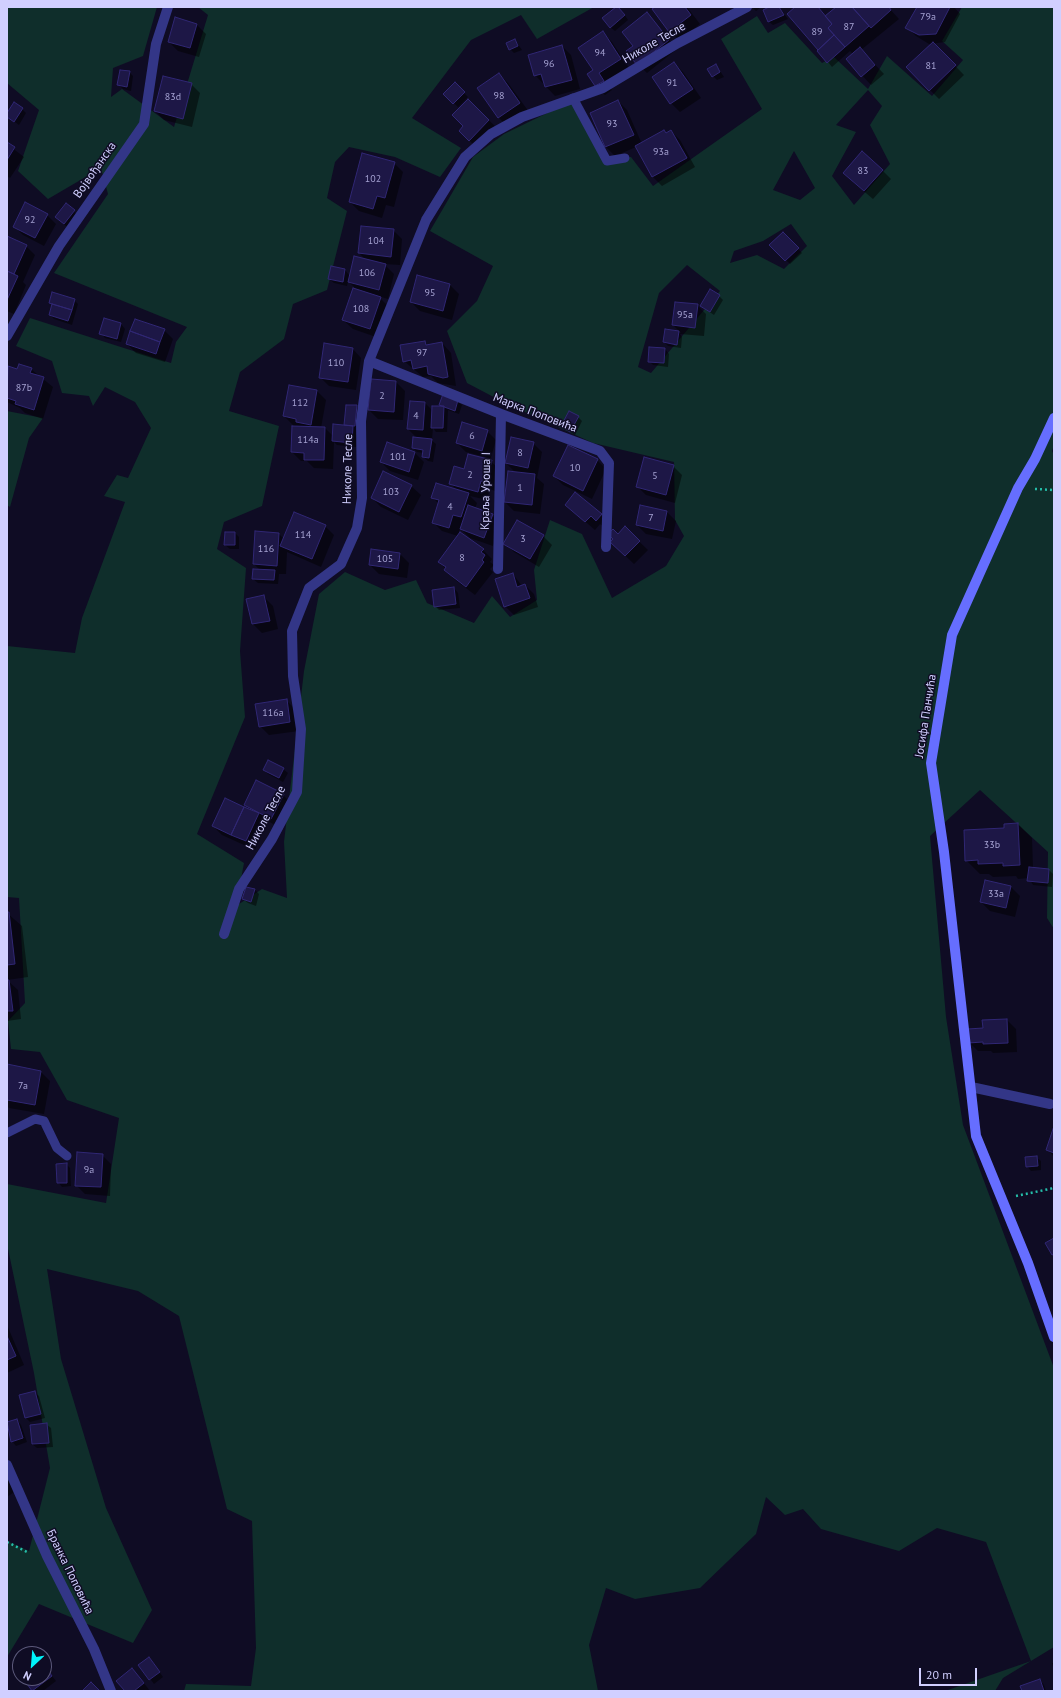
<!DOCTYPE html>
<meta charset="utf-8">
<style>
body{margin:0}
#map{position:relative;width:1061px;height:1698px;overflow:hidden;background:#0f0c24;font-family:"PT Sans",sans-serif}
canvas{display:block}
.frame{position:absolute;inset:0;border:8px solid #d1cfff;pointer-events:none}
.north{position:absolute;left:12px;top:1646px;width:40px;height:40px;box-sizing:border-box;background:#0f0c24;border:1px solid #5d5a7c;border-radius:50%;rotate:206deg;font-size:11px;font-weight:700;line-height:16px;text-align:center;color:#d1cfff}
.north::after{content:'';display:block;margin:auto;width:14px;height:18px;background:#00f4fa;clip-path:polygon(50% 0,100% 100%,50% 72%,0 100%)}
.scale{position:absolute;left:919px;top:1668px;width:58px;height:18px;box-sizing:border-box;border:2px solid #d1cfff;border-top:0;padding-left:5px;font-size:12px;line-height:14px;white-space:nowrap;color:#d1cfff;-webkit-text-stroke:3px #0f0c24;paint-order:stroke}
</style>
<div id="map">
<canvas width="1061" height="1698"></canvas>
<div class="frame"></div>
<div class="north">N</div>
<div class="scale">20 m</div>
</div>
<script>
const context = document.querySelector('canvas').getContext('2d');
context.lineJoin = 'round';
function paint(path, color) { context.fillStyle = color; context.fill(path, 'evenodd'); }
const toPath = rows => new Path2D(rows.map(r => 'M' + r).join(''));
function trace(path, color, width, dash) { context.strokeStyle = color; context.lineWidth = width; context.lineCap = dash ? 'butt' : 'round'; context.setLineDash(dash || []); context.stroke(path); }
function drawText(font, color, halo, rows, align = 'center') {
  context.font = font + ' "PT Sans",sans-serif'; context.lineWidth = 3; context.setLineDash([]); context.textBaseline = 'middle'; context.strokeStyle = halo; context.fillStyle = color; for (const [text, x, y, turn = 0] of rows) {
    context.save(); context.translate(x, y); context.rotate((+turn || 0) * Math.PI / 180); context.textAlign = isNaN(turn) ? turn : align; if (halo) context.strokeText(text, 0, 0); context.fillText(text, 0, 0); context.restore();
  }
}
const green = toPath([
 [7,7,157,7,143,56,113,68,111,97,122,89,174,127,208,15,198,7,594,7,537,39,521,15,471,40,412,118,461,148,440,177,395,157,349,147,335,162,327,198,347,211,327,290,293,304,284,339,240,372,229,411,279,426,262,506,224,522,217,549,246,568,240,651,245,717,197,834,244,863,236,906,262,889,287,898,284,842,304,671,319,594,345,572,385,590,416,580,427,603,474,623,492,596,510,617,537,600,534,570,550,520,582,534,612,598,666,566,684,536,675,520,674,462,593,443,505,403,467,383,447,331,477,301,493,266,430,231,473,157,504,134,572,101,607,161,631,157,653,186,762,109,721,39,757,16,768,33,785,23,822,63,834,57,868,89,887,56,932,96,963,60,942,41,962,7,1054,7,1054,445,1052,451,1054,455,1054,929,1047,918,1048,852,980,790,930,836,946,1017,963,1125,1054,1368,1054,1647,1003,1678,995,1691,945,1691,1031,1661,986,1542,937,1528,899,1551,821,1529,803,1509,785,1515,766,1497,756,1534,700,1588,635,1599,606,1588,589,1645,598,1691,184,1691,186,1684,251,1686,256,1648,252,1521,227,1509,179,1316,138,1291,47,1269,61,1359,106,1508,152,1610,133,1643,39,1604,7,1657,7,1541,29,1551,50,1468,34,1373,7,1244,7,1184,106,1203,119,1118,67,1100,40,1052,11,1049,8,1021,25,1003,19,898,7,897,7,646,75,653,82,618,125,502,104,496,117,475,128,478,151,428,135,402,105,387,93,406,89,396,62,393,52,361,16,346,30,318,171,363,176,342,187,327,54,273,108,194,101,168,48,199,18,171,39,110,7,83],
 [868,90,882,106,870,125,890,164,854,205,832,176,856,132,836,125],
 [794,151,815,188,800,200,773,190],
 [791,224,807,246,784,269,757,255,730,263,734,251,763,241],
 [687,265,720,291,651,373,638,367,659,293],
 [7,411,43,418,29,438,10,507,7,505]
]);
const shadow = toPath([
 [657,7,687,7,700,24,679,40,670,31],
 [752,7,761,7,756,11],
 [772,7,779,7,788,19,773,25,768,21],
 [797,7,818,7,826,17,837,7,888,7,899,19,861,50,884,74,871,85,847,59,853,54,850,51,832,67,789,14],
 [918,7,954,7,960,14,945,42,929,44,916,36,907,27],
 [622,11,628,20,615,31,610,27],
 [647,13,677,49,647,73,638,64,634,46],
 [197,25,206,34,199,57,178,51,169,42],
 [603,33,612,42,629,68,607,82,612,90,605,95,596,86,594,70],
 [515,40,522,50,514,53,510,49],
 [933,43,964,75,939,99,908,68],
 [562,46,571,55,580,89,555,96,535,75],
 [674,63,683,72,701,98,680,112,671,103,653,77],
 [716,65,724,77,717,80,713,76],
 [129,72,133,76,131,91,123,89,119,85],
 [499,74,508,83,529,112,508,127,499,118,478,88],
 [191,84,200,93,192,127,164,120,155,111],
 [455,84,468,97,458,107,445,94],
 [468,100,498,129,478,149,460,131,464,126],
 [618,101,627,110,642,144,671,131,680,140,695,167,662,186,653,177,636,147,615,156,606,147,591,113],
 [22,109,26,113,19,125,7,116],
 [7,144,24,157,10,178,7,176],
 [394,163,403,172,394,207,386,205,382,218,359,211,350,202],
 [882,170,891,179,873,199,853,182],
 [66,205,78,215,68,228,61,221],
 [47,215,56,224,44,246,23,235,14,226],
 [393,230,402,239,400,265,384,264,394,274,388,299,378,296,389,307,379,338,353,329,343,320,358,291,348,281,347,286,334,283,329,279,331,267,345,270,350,276,366,260,359,253],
 [783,233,802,253,790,264,771,245],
 [7,237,26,246,35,255,23,282,26,285,14,314,7,311],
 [450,285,459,294,452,320,420,311,411,302],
 [719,296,723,300,714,315,701,306],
 [74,300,78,304,72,325,54,319,50,315,52,305,50,303],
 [697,305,706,314,704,336,680,334,682,337,681,348,668,346,664,342,666,331,681,333,673,325],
 [121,324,125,329,121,342,105,338,101,333],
 [164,330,173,339,165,362,136,353,127,344],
 [425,342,429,346,442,343,451,353,456,386,438,383,431,376,423,377,404,361],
 [352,348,361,358,356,390,329,386,320,377],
 [665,349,669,354,668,367,653,365,649,361],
 [9,367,18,370,31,369,53,387,43,419,25,413,20,408,7,402,7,374],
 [396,382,405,391,403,420,378,419,369,410],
 [317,391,326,400,321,428,325,428,333,436,345,426,347,406,356,406,361,411,356,447,337,445,334,442,333,469,314,468,307,461,301,461,292,452,295,427,284,416],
 [458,401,462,405,459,414,448,410,447,432,436,432,433,428,432,439,430,439,436,444,433,462,428,461,423,457,424,453,417,452,413,448,418,439,408,429,411,402,425,403,433,411,443,407,441,405],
 [578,417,582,421,575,435,562,426],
 [487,431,496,440,490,461,501,470,495,491,490,489,487,500,470,496,477,503,475,509,492,515,501,524,493,546,470,538,460,528,458,536,442,531,433,522,439,504,432,497,457,490,450,483,464,470,488,460,489,458,466,452,457,443],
 [387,443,415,453,424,462,418,480,390,471,381,462],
 [533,443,542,452,537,478,544,484,540,514,514,511,505,502,516,473,506,463],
 [597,460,606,469,592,499,563,485,554,476],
 [673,466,682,475,675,503,646,495,637,486],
 [384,473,411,486,421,495,408,520,381,507,372,498],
 [566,505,601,515,610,524,606,529,600,524,595,530],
 [667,512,676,521,672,539,646,534,637,525],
 [325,526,334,535,321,567,287,552,286,574,279,574,278,584,258,583,253,579,260,570,254,564,279,534,284,539],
 [625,528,648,550,634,564,611,542],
 [235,533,239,537,239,549,230,549,225,545],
 [543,536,552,545,539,567,514,552,505,543],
 [483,550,492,559,490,562,494,565,490,569,493,572,475,595,454,579,439,561],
 [400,554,409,563,407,578,379,574,370,565],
 [513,574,522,586,525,585,534,594,538,607,514,615,505,606],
 [454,588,458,593,460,608,439,610,435,606],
 [264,597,273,606,278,629,262,633,253,624],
 [286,700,295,709,299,731,269,735,260,726],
 [283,769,288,773,283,782,268,774,264,770],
 [283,795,292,804,280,828,268,821,255,850,222,835,213,826,250,810,245,805],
 [1018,824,1032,838,1033,868,1049,870,1053,874,1052,887,1033,885,1029,878,1018,879,1016,876,993,877,989,874,980,874,966,860,1006,829],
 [1011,887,1020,896,1015,917,990,911,981,902],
 [247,888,255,890,259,894,256,906,248,903,243,899],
 [7,913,22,926,28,977,7,980,18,990,21,1019,7,1021],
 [1007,1020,1016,1029,1017,1052,993,1053,991,1051,978,1051,969,1042,984,1029],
 [7,1065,41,1072,50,1081,44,1114,9,1108,7,1106],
 [1054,1129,1054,1157,1048,1150],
 [102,1155,111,1164,110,1196,85,1194,76,1185],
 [1036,1157,1041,1161,1041,1170,1031,1171,1027,1166],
 [66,1164,70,1168,71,1186,62,1187,58,1182],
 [7,1325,24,1365,7,1373],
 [34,1392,39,1396,45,1418,30,1422,26,1418],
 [17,1420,21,1425,27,1442,16,1446,12,1441,7,1423],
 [46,1424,51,1428,53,1447,37,1448,32,1444],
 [7,1476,17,1490,7,1497],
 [153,1663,163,1677,154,1684,140,1665],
 [1052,1663,1054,1663,1054,1670],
 [44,1666,56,1681,43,1691,34,1691,24,1678,44,1678],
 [136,1674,147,1687,150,1691,126,1691],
 [1040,1680,1044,1685,1046,1691,1023,1691]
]);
const building = toPath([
 [616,7,618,7,625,15,610,28,602,18,616,7],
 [655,7,685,7,691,15,669,32,652,9,655,7],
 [769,7,779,7,784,15,768,22,763,10,769,7],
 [795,7,818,7,832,24,828,28,834,35,818,50,787,14,795,7],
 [836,7,852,7,869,26,845,47,828,28,832,24,825,16,836,7],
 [852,7,889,7,891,10,871,28,852,7],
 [917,7,950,7,936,34,919,35,905,28,917,7],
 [647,12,669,40,637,65,626,51,633,46,622,32,647,12],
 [175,17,197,24,190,48,168,42,175,17],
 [603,31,621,59,599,73,604,81,595,86,587,74,593,70,578,48,603,31],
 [834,35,845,47,827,63,817,51,834,35],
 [515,39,518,46,509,50,506,43,515,39],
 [933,42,956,65,929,91,906,67,933,42],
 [562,45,572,80,545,87,541,74,534,76,528,55,562,45],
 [860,47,875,65,861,77,846,59,860,47],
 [674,62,693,89,670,104,652,77,674,62],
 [716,64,720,72,712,77,707,69,716,64],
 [120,70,130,71,127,87,117,85,120,70],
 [499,73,520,103,498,118,477,88,499,73],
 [163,76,192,83,183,119,154,111,163,76],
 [455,82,465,92,453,104,443,94,455,82],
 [468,99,489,120,469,141,459,131,463,126,452,115,468,99],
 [618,100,634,135,605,147,590,113,618,100],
 [14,102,23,108,14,122,7,117,7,113,14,102],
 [664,130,666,133,671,130,687,158,652,177,635,146,664,130],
 [7,142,15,147,7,160,7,142],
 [862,151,883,170,864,191,843,173,862,151],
 [362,153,395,162,385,198,377,196,373,209,349,202,362,153],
 [25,202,48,214,35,238,13,227,25,202],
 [66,203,75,210,64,224,55,217,66,203],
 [361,226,394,229,391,257,358,253,361,226],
 [783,232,799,248,785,261,769,245,783,232],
 [7,236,27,245,14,274,7,271,7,236],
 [354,256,386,264,379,290,348,282,354,256],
 [331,266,345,269,343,282,328,279,331,266],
 [7,271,18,276,7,300,7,271],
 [417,275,450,284,443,311,410,302,417,275],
 [353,288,381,297,370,329,342,320,353,288],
 [710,289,720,295,710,312,700,306,710,289],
 [52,292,75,299,72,310,49,303,52,292],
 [675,302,698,304,695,328,672,325,675,302],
 [52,304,72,310,68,321,49,315,52,304],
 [104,318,121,323,117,339,99,334,104,318],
 [135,319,165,329,160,342,130,331,135,319],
 [665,329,679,331,677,345,663,342,665,329],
 [130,331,160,342,156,354,126,344,130,331],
 [425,341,426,345,442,342,448,377,443,378,428,374,427,366,413,369,411,360,403,362,400,345,425,341],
 [324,343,353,348,348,382,319,378,324,343],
 [649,347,665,348,664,363,648,362,649,347],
 [19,364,32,368,30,373,44,377,34,410,15,404,16,401,7,398,8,366,17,369,19,364],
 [371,379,396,381,394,412,368,410,371,379],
 [289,385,317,390,311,425,296,422,296,419,283,416,289,385],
 [443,394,458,400,455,411,439,405,443,394],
 [410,401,425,402,423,430,407,429,410,401],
 [346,405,357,405,355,426,344,425,346,405],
 [432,406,444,406,443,428,431,428,432,406],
 [569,411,579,416,570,432,561,426,569,411],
 [462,422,488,430,482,451,456,443,462,422],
 [333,424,353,426,352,443,332,441,333,424],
 [292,426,325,427,324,460,304,460,304,453,291,452,292,426],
 [413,437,432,439,429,458,422,457,423,450,412,448,413,437],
 [511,437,534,442,528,468,505,463,511,437],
 [387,442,415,452,409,472,380,462,387,442],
 [568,445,598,459,583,491,553,476,568,445],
 [468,454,492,460,486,482,481,481,478,492,449,484,454,466,464,469,468,454],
 [644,457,674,465,666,495,636,487,644,457],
 [383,471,412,485,399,512,371,498,383,471],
 [508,471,535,474,532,505,504,502,508,471],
 [436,483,469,493,461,517,453,515,449,528,432,523,439,500,431,498,436,483],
 [575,492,602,514,596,521,591,516,585,522,565,505,575,492],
 [468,505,493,514,484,538,460,529,468,505],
 [640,505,667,511,663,531,636,525,640,505],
 [294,512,326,525,312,559,280,546,294,512],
 [517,520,544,535,530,559,503,544,517,520],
 [625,526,640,541,625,556,610,542,613,539,608,534,613,529,618,534,625,526],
 [255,531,279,533,277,566,253,564,255,531],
 [225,532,235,532,235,545,224,545,225,532],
 [460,532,484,549,481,552,485,555,482,560,484,562,466,587,444,570,446,567,438,562,460,532],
 [371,549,400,553,398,569,369,565,371,549],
 [253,569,275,570,274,580,252,579,253,569],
 [513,573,517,587,525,584,530,598,504,607,495,579,513,573],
 [454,587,456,604,434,607,432,590,454,587],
 [264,595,270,621,252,624,246,599,264,595],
 [287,699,290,722,259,727,255,704,287,699],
 [268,760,284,768,279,778,263,770,268,760],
 [256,780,284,794,271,819,244,805,256,780],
 [225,798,244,807,231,835,212,826,225,798],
 [244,807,259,813,246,841,231,835,244,807],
 [1018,823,1020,865,1003,866,1003,863,978,864,978,860,965,861,964,830,1004,828,1004,824,1018,823],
 [1029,867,1049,869,1048,883,1027,881,1029,867],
 [985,880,1011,886,1006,908,980,902,985,880],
 [246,887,255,889,251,902,242,899,246,887],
 [7,912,9,912,15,964,7,965,7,912],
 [7,980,9,980,13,1011,7,1011,7,980],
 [1007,1019,1008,1043,983,1044,983,1042,968,1043,968,1029,983,1028,982,1020,1007,1019],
 [7,1064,41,1071,35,1105,7,1100,7,1064],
 [1054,1126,1054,1153,1046,1150,1054,1126],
 [77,1152,103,1154,101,1187,75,1186,77,1152],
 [1037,1156,1038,1166,1026,1167,1025,1157,1037,1156],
 [67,1163,67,1183,57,1183,56,1164,67,1163],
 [1054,1238,1054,1254,1052,1255,1045,1243,1054,1238],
 [7,1336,16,1356,7,1360,7,1336],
 [35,1391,41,1414,25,1418,19,1395,35,1391],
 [17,1419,23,1438,11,1442,7,1422,17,1419],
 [47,1423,49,1443,32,1444,30,1425,47,1423],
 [149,1657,160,1672,149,1680,138,1665,149,1657],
 [20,1659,20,1675,13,1665,20,1659],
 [44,1665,52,1676,32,1691,23,1678,44,1678,44,1665],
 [132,1668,144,1683,134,1691,125,1691,116,1681,132,1668],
 [1040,1679,1044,1691,1022,1691,1020,1686,1040,1679],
 [91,1682,100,1691,82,1691,91,1682]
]);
const path = toPath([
 [1035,489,1054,490],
 [1016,1196,1054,1188],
 [7,1542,29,1553]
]);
const lane = toPath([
 [573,98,607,161,625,158],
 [7,1133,35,1119,44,1121,57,1148,67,1156]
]);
const street = toPath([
 [7,336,59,246,144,124,156,44,168,7],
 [369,361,501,414,600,451,609,463,606,547],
 [498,569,501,414],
 [224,934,239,889,272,839,297,792,301,729,293,676,292,631,309,588,341,564,357,528,362,498,361,421,369,361,426,220,465,157,491,134,522,117,603,88,678,43,747,7],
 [971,1087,1050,1104],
 [7,1465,47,1556,94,1649,111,1691]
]);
const secondary = toPath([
 [1054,418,1035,459,1018,488,952,635,931,763,944,852,976,1136,1028,1263,1054,1337]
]);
const numberNames = [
 ["79a",928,17],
 ["87",849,27],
 ["89",817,32],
 ["94",600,53],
 ["96",549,64],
 ["81",931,66],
 ["91",672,83],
 ["98",499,96],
 ["83d",173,97],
 ["93",612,124],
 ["93a",661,152],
 ["83",863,171],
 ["102",373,179],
 ["92",30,220],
 ["104",376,241],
 ["106",367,273],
 ["95",430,293],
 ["108",361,309],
 ["95a",685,315],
 ["97",422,353],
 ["110",336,363],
 ["87b",24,388],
 ["2",382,396],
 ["112",300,403],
 ["4",416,416],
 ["6",472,436],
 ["114a",308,440],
 ["8",520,453],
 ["101",398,457],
 ["10",575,468],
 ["2",470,475],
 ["5",655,476],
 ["1",520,488],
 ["103",391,492],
 ["4",450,507],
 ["7",651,518],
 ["114",303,535],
 ["3",523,539],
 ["116",266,549],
 ["8",462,558],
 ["105",385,559],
 ["116a",273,713],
 ["33b",992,845],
 ["33a",996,894],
 ["7a",23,1086],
 ["9a",89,1170]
];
const streetNames = [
 ["Николе Тесле",654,43,-30],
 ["Војвођанска",95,170,-55],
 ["Марка Поповића",535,413,21],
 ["Николе Тесле",348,469,-89],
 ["Краља Уроша I",486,491,-89],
 ["Јосифа Панчића",926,716,-81],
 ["Николе Тесле",266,818,-62],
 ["Бранка Поповића",70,1572,64]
];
paint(green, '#0f2e2b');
paint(shadow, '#0007');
paint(building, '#1d1746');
trace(building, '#302774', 1);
trace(path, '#25bea9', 2.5, [2, 3]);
trace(lane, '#333687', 9);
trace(street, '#333687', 10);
trace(secondary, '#666eff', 10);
drawText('10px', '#a4a1d1', null, numberNames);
drawText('12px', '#d1cfff', '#0f0c24', streetNames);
</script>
